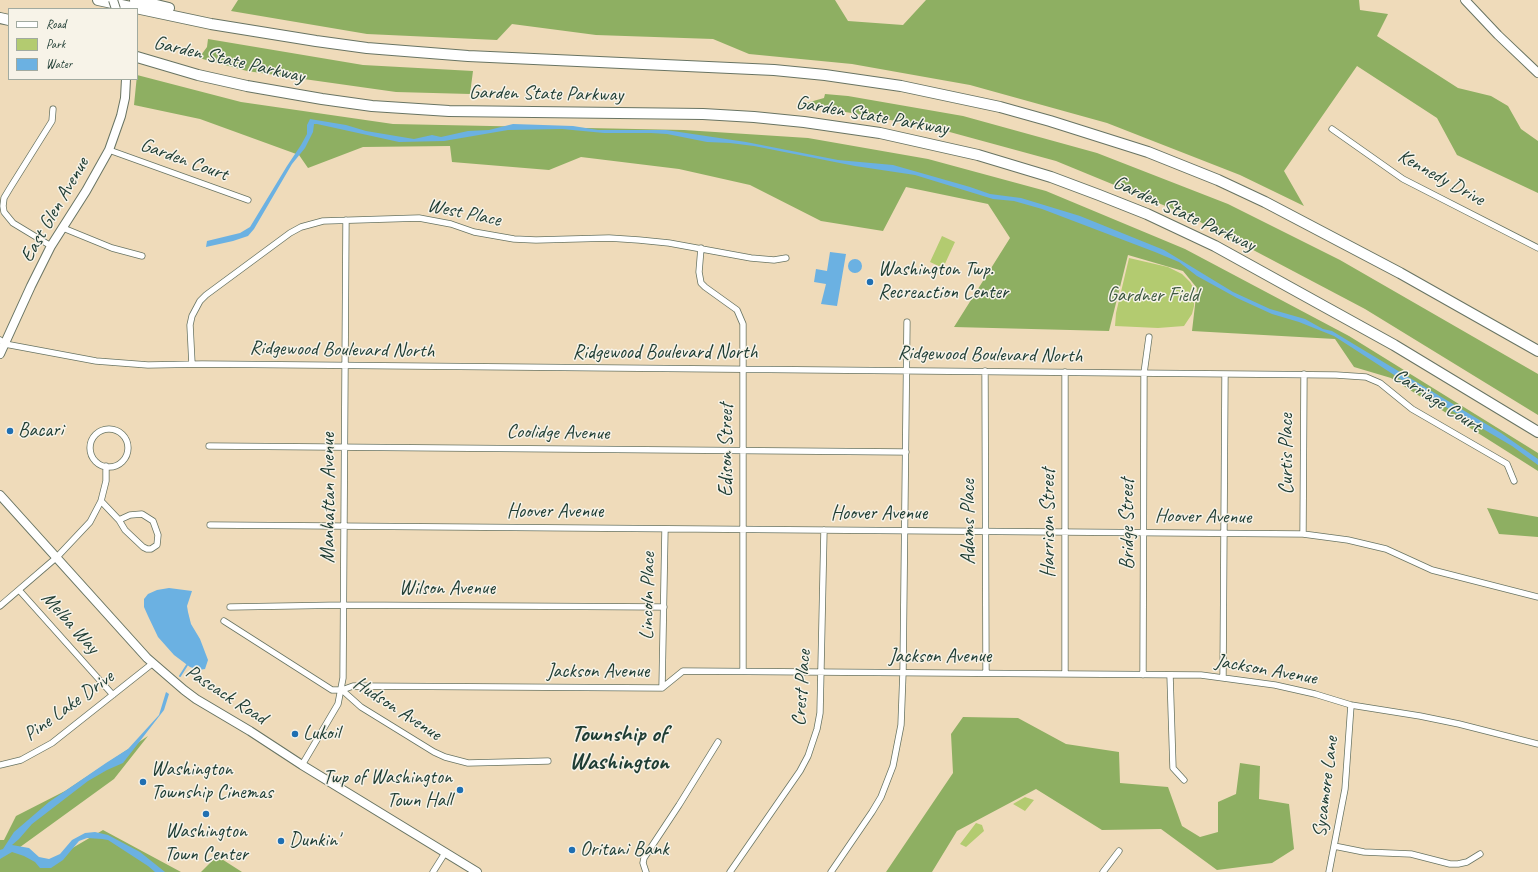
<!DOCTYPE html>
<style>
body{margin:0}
#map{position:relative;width:1538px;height:872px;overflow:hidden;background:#efdbba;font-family:Caveat,sans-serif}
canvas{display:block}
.legend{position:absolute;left:8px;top:8px;width:130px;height:72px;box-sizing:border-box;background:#f7f3e8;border:1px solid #a1aaa0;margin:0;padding:5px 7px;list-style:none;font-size:12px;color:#1f3d34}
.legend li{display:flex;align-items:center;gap:8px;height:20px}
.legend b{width:20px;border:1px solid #a1aaa0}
</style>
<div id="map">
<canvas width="1538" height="872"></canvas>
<ul class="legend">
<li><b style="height:5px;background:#fff"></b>Road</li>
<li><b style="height:11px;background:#b3cb70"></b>Park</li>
<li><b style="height:11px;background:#6bb1e2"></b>Water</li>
</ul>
</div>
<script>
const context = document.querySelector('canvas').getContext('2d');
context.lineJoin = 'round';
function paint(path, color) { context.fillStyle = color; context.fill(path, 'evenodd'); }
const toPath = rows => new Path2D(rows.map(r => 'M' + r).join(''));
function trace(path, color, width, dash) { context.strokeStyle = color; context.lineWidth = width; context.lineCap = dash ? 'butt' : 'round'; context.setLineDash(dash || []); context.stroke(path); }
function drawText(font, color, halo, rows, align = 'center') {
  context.font = font + ' Caveat,sans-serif'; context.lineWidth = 3; context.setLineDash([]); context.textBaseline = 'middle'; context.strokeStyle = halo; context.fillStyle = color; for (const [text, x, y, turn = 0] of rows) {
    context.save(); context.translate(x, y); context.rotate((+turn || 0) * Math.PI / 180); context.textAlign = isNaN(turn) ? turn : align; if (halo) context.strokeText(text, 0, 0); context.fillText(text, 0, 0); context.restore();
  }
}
const green = toPath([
 [942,236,955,242,943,268,930,262],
 [1129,258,1168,267,1182,274,1190,282,1194,289,1194,306,1192,314,1184,326,1158,328,1115,326,1116,313],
 [1025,797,1034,800,1025,811,1013,804],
 [976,823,982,825,984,831,966,847,960,844]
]);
const forest = toPath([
 [238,0,835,0,848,21,903,25,926,0,1359,0,1360,10,1388,14,1377,36,1458,88,1491,96,1508,106,1521,129,1538,141,1538,193,1457,155,1437,118,1357,66,1284,171,1304,206,1240,175,1107,123,970,85,852,64,749,54,713,39,596,35,512,24,497,40,367,34,231,11],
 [208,39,363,65,473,71,470,94,396,92,247,71,199,58,207,47],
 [137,75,241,102,393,124,684,130,808,138,928,159,1046,191,1185,249,1349,336,1538,453,1538,471,1391,378,1354,367,1335,339,1192,331,1197,288,1183,271,1128,255,1109,331,954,327,1010,238,988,204,906,187,883,231,821,221,750,185,679,169,581,157,549,170,452,162,450,146,363,147,308,168,299,155,200,119,134,105],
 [825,94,848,96,963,116,1097,153,1228,204,1340,260,1538,374,1538,415,1365,309,1185,214,1056,161,935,128,812,106,799,105,824,98],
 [1487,508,1538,517,1538,537,1499,534],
 [963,717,1018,718,1066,744,1119,752,1120,783,1168,787,1182,826,1200,837,1218,832,1218,802,1236,794,1240,763,1260,766,1259,799,1289,804,1294,849,1272,863,1217,870,1161,829,1102,830,1036,789,957,831,932,872,886,872,953,773,951,734],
 [148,736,114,779,16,850,47,863,103,830,181,872,0,872,0,840,4,840,16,816,65,791],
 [217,856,242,872,201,872]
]);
const water = toPath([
 [310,119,346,125,366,131,414,139,432,135,441,137,468,131,489,130,513,124,573,126,598,130,666,130,746,142,838,160,893,165,970,187,990,194,1021,198,1080,216,1164,250,1233,292,1270,309,1305,319,1323,329,1332,331,1501,433,1538,459,1538,465,1512,446,1422,393,1334,336,1299,322,1272,314,1237,298,1197,276,1179,262,1155,252,1042,209,1014,201,993,199,915,175,855,166,754,146,730,143,707,142,667,134,651,133,604,133,562,129,508,130,444,141,399,142,317,124,314,124,313,132,305,148,292,164,254,229,248,236,233,241,206,247,207,241,240,233,250,227,287,166,301,145,307,134,307,125],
 [830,252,846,254,837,306,821,304,826,284,814,282,816,269,827,271],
 '848 266a7 7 0 1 1 14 0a7 7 0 1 1-14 0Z',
 [169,588,192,591,187,606,188,612,191,624,200,639,208,660,205,669,199,670,190,667,174,655,158,637,148,616,144,607,144,599,148,594,157,590],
 [166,692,169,694,164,710,123,763,107,770,88,781,32,824,19,839,12,845,29,848,39,857,49,859,60,854,72,840,85,833,95,832,108,835,140,852,165,872,155,872,148,866,108,840,102,839,87,838,79,841,63,860,51,868,40,868,35,862,24,856,12,852,0,859,0,850,3,849,14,832,49,802,106,763,128,749,159,715]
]);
const stream = toPath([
 [180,676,187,665]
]);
const street = toPath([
 [1332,129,1403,179,1538,248],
 [109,150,248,200],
 [63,228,112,248,142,256],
 [51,246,13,223,4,212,3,206,4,198,10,188,52,121,53,109],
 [701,248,699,272,701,283,705,287,737,310,743,324,743,671],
 [0,340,5,344,96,361,148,365,202,364,1336,375,1366,377,1380,383,1412,409,1507,464,1514,481],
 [192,364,190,325,192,316,200,301,206,295,290,233,301,227,323,221,419,218,451,224,474,232,514,239,536,240,609,238,639,240,669,243,751,258,774,260,786,258],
 [985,371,986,673],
 [1065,372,1065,674],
 '90 448a19 19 0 1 1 38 0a19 19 0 1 1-38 0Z',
 [209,446,906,452],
 [101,501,119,520,125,530,143,547,147,549,151,549,157,545,158,535,153,521,142,514,130,515,119,520],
 [210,525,1303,534,1348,540,1386,549,1432,570,1538,597],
 [1303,534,1304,374],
 [19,590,113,695],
 [0,606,57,557,90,522,101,501,106,481,106,466],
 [230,607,344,605,664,607],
 [224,621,332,690,342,690,361,707,434,752,445,757,468,763,548,761],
 [1143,675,1144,373,1149,337],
 [1170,675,1173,768,1184,780],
 [1223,678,1225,374],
 [662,688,665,529],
 [342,690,353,686,662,688,683,671,1201,675,1275,685,1315,694,1351,705,1420,716,1459,724,1538,744],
 [0,765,21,760,52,743,153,663],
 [302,765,338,704,343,678,346,220],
 [1334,846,1364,852,1411,854,1450,864,1458,864,1467,862,1480,854],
 [433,872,445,853],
 [646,872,643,863,644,858,679,805,718,742],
 [730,872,800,771,808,756,817,729,820,713,824,530],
 [831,872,872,812,881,797,893,766,901,725,903,672,907,322],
 [1103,872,1119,851],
 [1329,872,1345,789,1351,705]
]);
const secondary = toPath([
 [1465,0,1498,35,1538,73],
 [0,354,31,286,51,246,86,191,109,150,121,116,125,98,126,79],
 [0,495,147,658,184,690,196,699,250,731,302,765,477,872]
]);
const highway = toPath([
 [98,0,211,24,316,41,367,48,468,56,774,70,825,75,901,86,1000,107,1050,121,1148,152,1218,180,1265,202,1400,273,1538,351],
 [135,0,169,8],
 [0,18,9,20],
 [137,57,198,75,247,86,322,99,372,106,449,111,703,114,754,117,804,122,880,133,978,155,1051,177,1099,195,1147,214,1215,246,1394,345,1538,432]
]);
const secondaryBridge = toPath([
 [113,0,116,9]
]);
const markers = [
 [870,282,4,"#1f6fb2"],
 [10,431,4,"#1f6fb2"],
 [295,734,4,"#1f6fb2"],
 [143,782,4,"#1f6fb2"],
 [460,790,4,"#1f6fb2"],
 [206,814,4,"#1f6fb2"],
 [281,841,4,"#1f6fb2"],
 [572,850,4,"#1f6fb2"]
];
const streetNames = [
 ["Garden State Parkway",229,60,13],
 ["Garden State Parkway",546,94,1],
 ["Garden State Parkway",872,116,10],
 ["Garden Court",184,160,20],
 ["Kennedy Drive",1441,178,29],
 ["East Glen Avenue",55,210,-60],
 ["West Place",464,213,12],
 ["Garden State Parkway",1184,214,25],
 ["Ridgewood Boulevard North",342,350,1],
 ["Ridgewood Boulevard North",665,353],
 ["Ridgewood Boulevard North",990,355,1],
 ["Carriage Court",1437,401,33],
 ["Coolidge Avenue",558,433,1],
 ["Edison Street",727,450,-90],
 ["Curtis Place",1287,454,-90],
 ["Manhattan Avenue",329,498,-90],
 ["Hoover Avenue",555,512],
 ["Hoover Avenue",879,514],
 ["Hoover Avenue",1203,517,1],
 ["Adams Place",969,522,-90],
 ["Harrison Street",1049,523,-90],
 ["Bridge Street",1128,524,-90],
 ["Wilson Avenue",447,589],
 ["Lincoln Place",648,596,-89],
 ["Melba Way",70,623,48],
 ["Jackson Avenue",940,657],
 ["Jackson Avenue",1266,670,10],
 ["Jackson Avenue",598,672],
 ["Crest Place",802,688,-86],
 ["Pascack Road",226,695,33],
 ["Pine Lake Drive",69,706,-36],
 ["Hudson Avenue",397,709,33],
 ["Sycamore Lane",1326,787,-83]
];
const poiNames = [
 ["Washington Twp.",878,270],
 ["Recreaction Center",878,293],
 ["Bacari",18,431],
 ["Lukoil",303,734],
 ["Washington",151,770],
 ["Township Cinemas",151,793],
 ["Twp of Washington",452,778,"right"],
 ["Town Hall",452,801,"right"],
 ["Washington",206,832,"center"],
 ["Town Center",206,855,"center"],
 ["Dunkin'",289,841],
 ["Oritani Bank",580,850]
];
const parkNames = [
 ["Gardner Field",1153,296]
];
const districtNames = [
 ["Township of",619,735],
 ["Washington",619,763]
];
paint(green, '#b3cb70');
paint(forest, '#8eaf62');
paint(water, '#6bb1e2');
trace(stream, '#6bb1e2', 2);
trace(street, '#687463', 7);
trace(secondary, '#687463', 10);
trace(highway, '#687463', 12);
trace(street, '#fff', 5.5);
trace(secondary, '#fff', 8);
trace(highway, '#fff', 10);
trace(secondaryBridge, '#687463', 10, []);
trace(secondaryBridge, '#fff', 8);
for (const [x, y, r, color] of markers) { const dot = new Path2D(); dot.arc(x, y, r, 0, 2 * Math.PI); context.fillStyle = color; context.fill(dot); trace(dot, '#f7f3e8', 1.5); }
drawText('20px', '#1f3d34', '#f7f3e8', streetNames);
drawText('20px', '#1f3d34', '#f7f3e8', poiNames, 'left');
drawText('20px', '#3d5940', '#f7f3e8', parkNames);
drawText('bold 24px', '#1f3d34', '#f7f3e8', districtNames);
</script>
